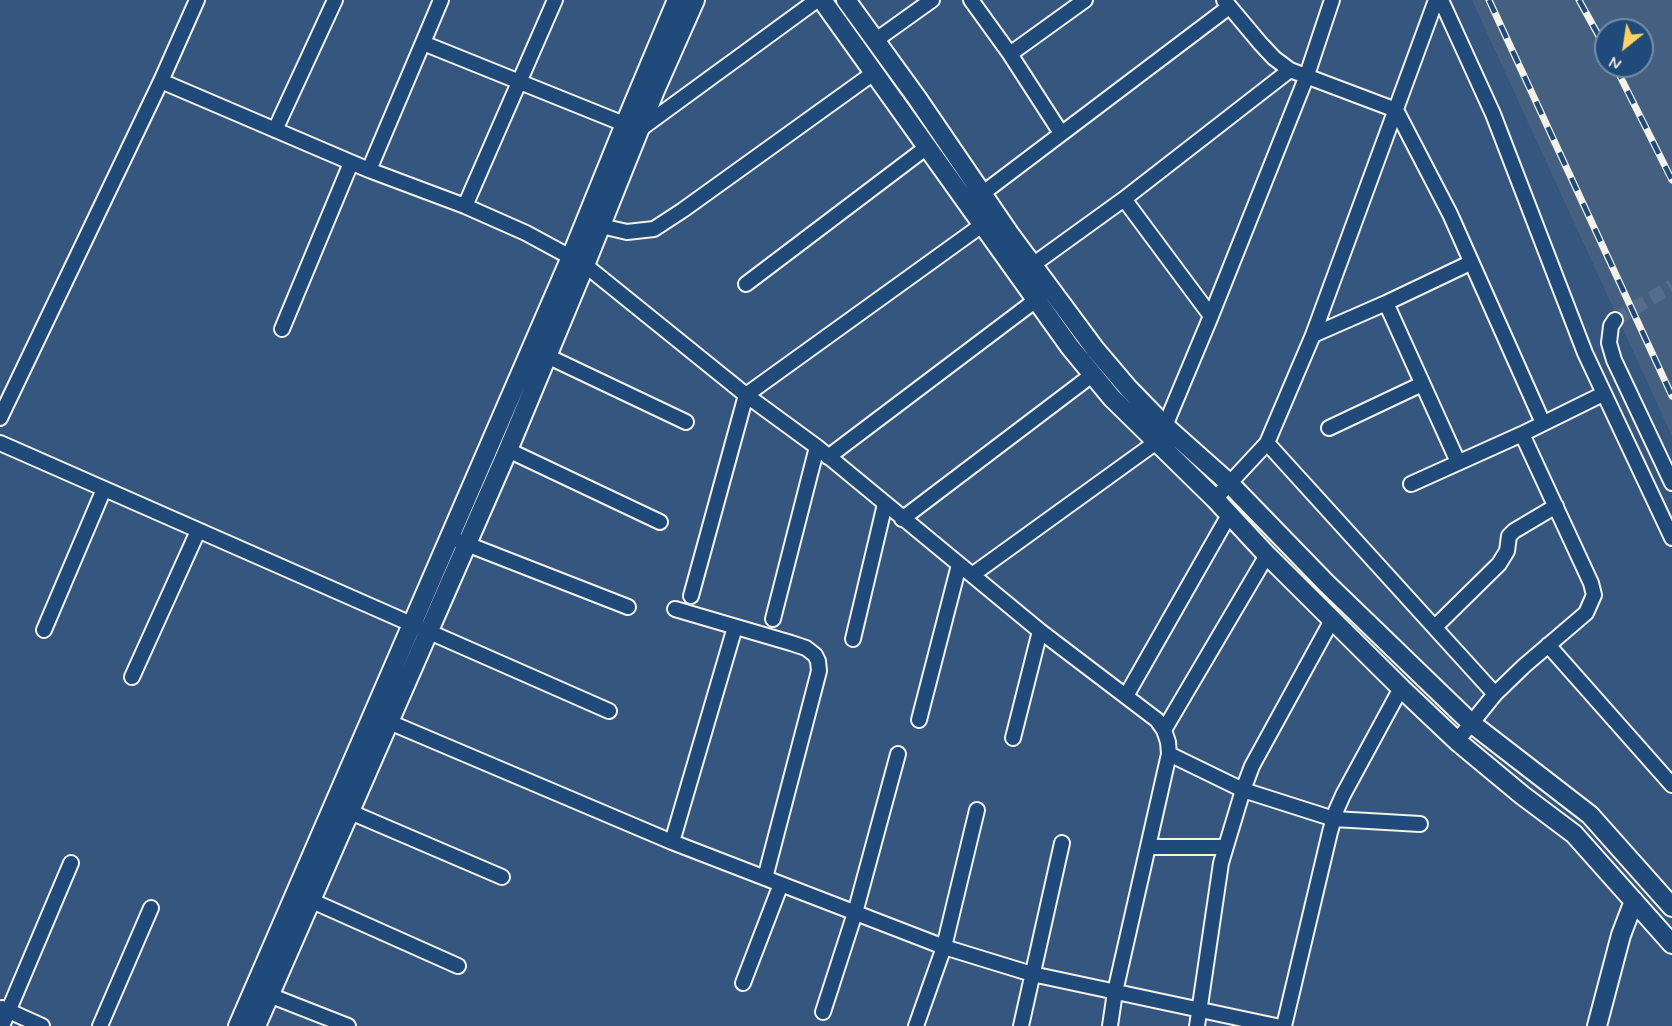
<!DOCTYPE html>
<style>
body{margin:0}
#map{position:relative;width:1672px;height:1026px;overflow:hidden;background:#35567e;font-family:Mynerve,sans-serif}
canvas{display:block}
.north{position:absolute;left:1594px;top:18px;width:60px;height:60px;box-sizing:border-box;background:#1f4a7a;border:2px solid #748da6;border-radius:50%;rotate:210deg;font-size:16px;font-weight:700;line-height:24px;text-align:center;color:#f4f1e8}
.north::after{content:'';display:block;margin:auto;width:21px;height:27px;background:#ffd166;clip-path:polygon(50% 0,100% 100%,50% 72%,0 100%)}
</style>
<div id="map">
<canvas width="1672" height="1026"></canvas>
<div class="north">N</div>
</div>
<script>
const context = document.querySelector('canvas').getContext('2d');
context.lineJoin = 'round';
function paint(path, color) { context.fillStyle = color; context.fill(path, 'evenodd'); }
const toPath = rows => new Path2D(rows.map(r => 'M' + r).join(''));
function trace(path, color, width, dash) { context.strokeStyle = color; context.lineWidth = width; context.lineCap = dash ? 'butt' : 'round'; context.setLineDash(dash || []); context.stroke(path); }
const built = toPath([
 [1472,0,1672,0,1672,436],
 [1606,30,1642,30,1642,66,1606,66]
]);
const minorTunnel = toPath([
 [1615,320,1672,286]
]);
const minor = toPath([
 [971,0,1010,54,1061,133],
 [1224,0,1260,43,1274,58,1290,70,1396,110,1450,214,1543,423],
 [1441,0,1493,114,1585,353,1672,538],
 [876,40,932,0],
 [423,43,639,130,817,0],
 [1010,54,1085,0],
 [161,81,369,170,465,206,526,233,585,265,746,395,817,447,1040,631,1157,720,1164,730,1168,742,1169,754,1115,992,1110,1026],
 [275,130,335,0],
 [369,170,441,0],
 [983,193,1229,7],
 [1124,199,1211,316],
 [465,206,555,0],
 [601,226,627,232,654,229,683,210,875,72],
 [1034,264,1124,199,1290,70],
 [746,284,927,147],
 [1386,303,1458,462],
 [1615,320,1611,326,1609,343,1614,360,1672,483],
 [282,329,351,163],
 [1313,335,1386,303,1470,263],
 [547,356,686,422],
 [0,418,161,81,197,0],
 [1165,426,1211,316,1306,78,1332,0],
 [1329,428,1422,384],
 [0,443,609,711],
 [1267,443,1495,694],
 [508,450,660,522],
 [828,457,1036,300],
 [1411,484,1522,434,1603,394],
 [1215,499,1267,443,1313,335,1436,0],
 [902,519,1092,375],
 [459,541,628,607],
 [972,575,1155,443],
 [691,596,746,395,982,225],
 [675,609,791,643,806,648,815,655,818,661,819,671,765,878],
 [773,619,817,447],
 [1435,627,1499,564,1507,551,1509,536,1514,531,1556,506],
 [44,630,104,489],
 [853,639,885,504],
 [1548,645,1672,785],
 [132,677,198,531],
 [1126,696,1229,515],
 [382,719,672,842,944,947,1032,974,1276,1026],
 [919,720,959,565],
 [1164,730,1267,555],
 [1013,738,1040,631],
 [1457,741,1495,694,1524,666,1586,613,1594,595,1591,583,1522,434],
 [1169,754,1243,790,1334,819,1420,824],
 [341,808,502,877],
 [672,842,735,627],
 [1148,847,1224,847],
 [310,900,458,966],
 [743,983,781,884],
 [269,995,348,1026],
 [2,1008,42,1026],
 [823,1012,855,913,898,754],
 [2,1026,71,863],
 [100,1026,151,908],
 [916,1026,944,947,977,810],
 [1021,1026,1062,843],
 [1197,1026,1221,863,1243,790,1252,766,1332,620],
 [1284,1026,1330,832,1336,811,1343,795,1401,688]
]);
const tertiary = toPath([
 [822,0,1070,347,1112,398,1215,499,1267,555,1401,688,1457,741,1522,795,1574,834,1672,944],
 [846,0,917,98,1009,233,1095,349,1129,389,1165,426,1229,483,1326,583,1471,723,1590,815,1672,907],
 [238,1026,571,257,625,124,677,0],
 [256,1026,508,450,585,265,656,88,695,0],
 [1597,1026,1621,935,1634,901]
]);
const rail = toPath([
 [1489,0,1672,396],
 [1579,0,1606,49],
 [1615,66,1672,180]
]);
paint(built, '#455f81');
trace(minorTunnel, '#526d8e', 14, [14, 7]);
trace(minor, '#f4f1e8', 18);
trace(tertiary, '#f4f1e8', 22);
trace(minor, '#1f4a7a', 14);
trace(tertiary, '#1f4a7a', 18);
trace(rail, '#f4f1e8', 7);
trace(rail, '#1f4a7a', 4.5, [14]);
</script>
